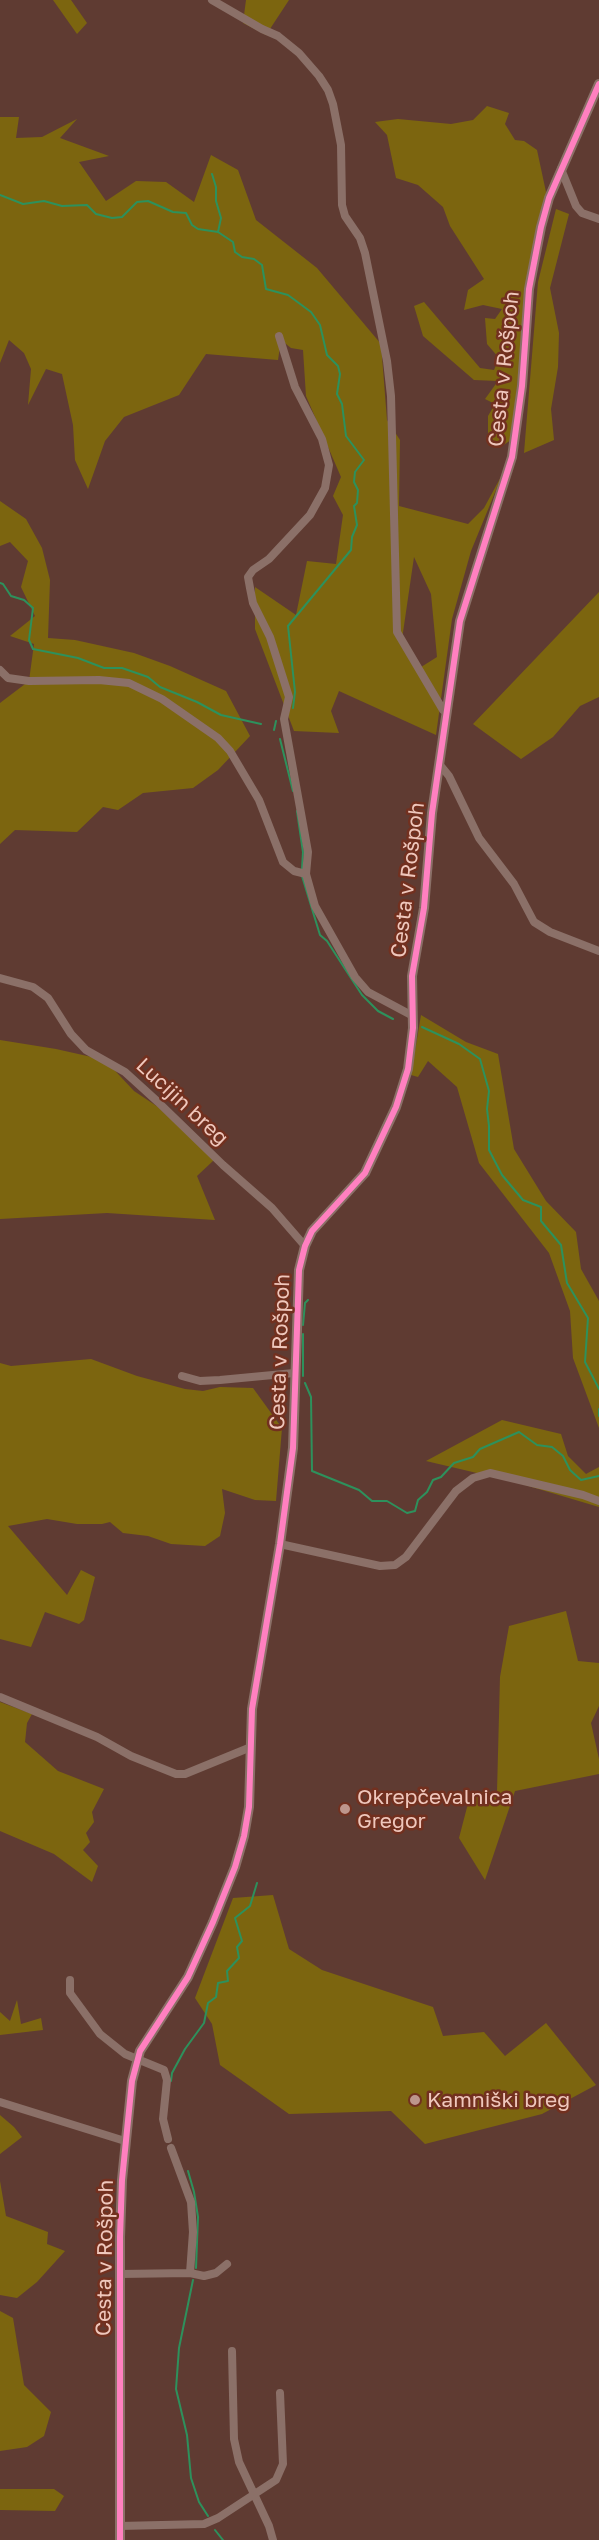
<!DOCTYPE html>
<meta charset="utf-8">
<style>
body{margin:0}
canvas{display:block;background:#5f3b32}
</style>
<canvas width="599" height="2540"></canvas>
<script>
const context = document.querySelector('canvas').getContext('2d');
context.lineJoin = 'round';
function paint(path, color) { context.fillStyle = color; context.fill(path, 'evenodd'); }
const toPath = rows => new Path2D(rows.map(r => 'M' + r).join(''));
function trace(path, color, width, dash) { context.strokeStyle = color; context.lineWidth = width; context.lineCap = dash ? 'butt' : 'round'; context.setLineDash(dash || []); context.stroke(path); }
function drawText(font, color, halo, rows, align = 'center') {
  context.font = font + ' "Golos Text",sans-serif'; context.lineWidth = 5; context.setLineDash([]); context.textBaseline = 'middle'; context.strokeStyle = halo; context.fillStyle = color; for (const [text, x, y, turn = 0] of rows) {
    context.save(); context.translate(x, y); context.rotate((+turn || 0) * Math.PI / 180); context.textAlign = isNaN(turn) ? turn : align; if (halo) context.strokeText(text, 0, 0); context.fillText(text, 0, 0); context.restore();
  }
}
const green = toPath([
 [53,0,71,0,87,23,77,34],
 [246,0,289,0,266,35,243,23],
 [487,106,509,113,505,124,515,140,524,141,537,150,546,192,521,351,511,440,499,448,488,445,488,416,495,404,485,399,498,381,474,380,423,336,414,306,424,302,480,368,494,370,499,358,487,344,485,318,495,319,502,309,483,305,464,310,468,290,484,279,450,226,443,207,418,185,396,178,387,135,375,122,398,119,451,124,473,120],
 [0,117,19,117,16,138,42,137,77,119,60,138,109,156,79,162,106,201,136,181,166,182,194,202,211,155,238,170,256,220,317,268,381,344,387,420,400,440,399,506,468,524,484,508,503,473,471,551,452,619,436,735,339,691,331,711,339,733,294,731,255,629,255,587,296,615,307,561,336,564,343,515,333,496,341,477,306,396,303,350,291,348,281,340,278,360,206,354,179,395,124,417,105,441,88,489,75,460,73,425,62,374,46,369,28,405,31,369,24,353,9,340,0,363],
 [414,557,431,594,437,657,418,669,401,646],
 [556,209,569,214,550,288,559,333,558,367,551,409,554,440,524,453,538,282],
 [0,501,26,519,42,548,50,580,48,638,75,640,134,653,170,666,226,691,250,736,218,770,193,788,143,793,118,810,103,807,77,832,15,830,0,844,0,703,29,681,34,644,10,636,35,616,21,587,28,561,10,542,0,546],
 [599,592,599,697,580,706,553,737,521,759,473,724],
 [421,1015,466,1042,498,1054,514,1149,546,1201,576,1232,581,1269,599,1301,599,1428,573,1358,570,1311,549,1253,479,1163,457,1087,428,1061,418,1077,411,1075],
 [0,1040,56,1049,105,1060,134,1091,158,1107,214,1160,197,1176,215,1220,107,1213,0,1219],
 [91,1359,137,1376,185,1389,203,1391,220,1387,253,1388,282,1428,276,1501,255,1500,222,1489,225,1513,220,1536,205,1546,171,1544,148,1536,123,1533,110,1522,102,1524,77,1524,47,1519,8,1526,67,1595,81,1570,95,1577,84,1620,79,1624,45,1612,31,1647,0,1639,0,1363,11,1366],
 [502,1420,561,1434,568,1456,586,1474,599,1467,599,1453,599,1507,515,1482,426,1461],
 [566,1611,578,1661,599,1663,599,1706,591,1723,599,1759,599,1774,515,1791,485,1880,459,1838,471,1792,497,1792,500,1677,509,1626],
 [0,1702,32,1714,27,1723,25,1742,58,1771,104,1789,92,1812,94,1822,86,1833,90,1842,83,1850,98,1866,92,1882,54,1854,0,1831],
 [273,1895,289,1949,322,1970,433,2007,443,2036,484,2032,505,2056,546,2023,596,2085,542,2114,425,2144,391,2111,289,2114,220,2065,212,2024,195,1998,233,1898],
 [17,2000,21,2024,41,2018,43,2030,0,2035,0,2012,10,2021],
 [0,2115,14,2127,22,2137,0,2154],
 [0,2181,6,2216,48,2232,47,2244,65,2251,37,2282,17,2298,0,2295],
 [0,2311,13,2318,24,2385,51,2412,44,2436,27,2447,0,2451],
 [0,2489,54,2489,64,2496,55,2511,0,2510]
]);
const stream = toPath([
 [212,174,216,187,216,201,221,218,218,232],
 [0,195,23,204,44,201,62,206,87,205,96,214,112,218,122,217,137,202,148,201,173,212,186,213,192,225,198,229,218,232,233,242,235,252,242,257,254,259,262,265,266,289,288,295,311,312,320,325,327,355,338,366,340,374,337,394,342,404,346,436,364,460,355,472,354,482,358,490,357,503,354,506,357,525,352,537,351,550,288,626,295,692,293,708],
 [0,583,3,584,11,596,24,600,33,608,29,640,33,649,78,658,104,668,122,668,148,677,160,687,197,702,221,715,261,724],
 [274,730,276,721],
 [280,739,293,791],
 [297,811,303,852,302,869],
 [302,876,320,935,327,941,362,995,378,1011,393,1019],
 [422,1027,459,1044,480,1059,489,1091,487,1109,489,1126,489,1150,502,1175,523,1200,541,1207,541,1221,561,1245,567,1283,588,1318,585,1362,599,1389],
 [303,1325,305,1303,308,1300],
 [303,1376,303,1334],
 [305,1383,311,1397,312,1471,359,1490,372,1501,387,1501,407,1513,415,1511,418,1500,427,1492,433,1480,441,1477,454,1463,473,1457,480,1449,519,1432,537,1445,552,1447,563,1456,570,1470,581,1480,599,1476],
 [599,1409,599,1416],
 [171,2081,172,2073,185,2049,204,2023,208,2003,216,1997,218,1983,228,1981,227,1971,239,1958,237,1947,242,1941,235,1918,250,1906,257,1883],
 [188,2171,194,2192,198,2217,196,2268],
 [193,2280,179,2348,176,2389,187,2435,191,2478,199,2502,208,2516],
 [215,2530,223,2540]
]);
const minor = toPath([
 [212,0,262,29,278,36,299,53,319,76,328,90,333,104,341,145,342,205,345,216,360,238,365,253,387,361,391,396,397,632,443,710,446,712],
 [561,169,576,206,582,213,599,219],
 [279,336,295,387,322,439,329,465,325,488,310,515,269,559,253,570,248,577,250,588,253,603,270,637,289,697,284,719,308,852,306,874,315,906,355,977,368,992,413,1016],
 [0,670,8,678,29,681,99,680,129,683,162,699,218,738,230,751,259,800,283,862,294,871,306,874],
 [440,765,449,776,479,838,514,884,534,922,550,932,599,951],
 [0,978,33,987,48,998,71,1034,86,1050,125,1072,158,1102,223,1165,272,1208,305,1246],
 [182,1376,200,1381,220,1380,294,1373],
 [280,1544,380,1566,395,1565,406,1557,456,1491,473,1478,490,1473,583,1495,599,1501],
 [0,1697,97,1737,131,1756,176,1774,185,1774,251,1747],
 [70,1980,70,1993,100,2034,125,2054,164,2070,167,2080,163,2119,168,2139],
 [0,2102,125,2141],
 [171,2148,191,2202,193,2232,190,2273],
 [120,2274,190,2273,204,2276,216,2273,227,2264],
 [232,2351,234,2439,239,2462,269,2526,273,2540],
 [120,2526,204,2524,218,2518,276,2480,283,2464,280,2393]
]);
const tertiary = toPath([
 [120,2540,120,2237,122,2180,132,2081,140,2051,188,1977,213,1922,235,1867,244,1836,249,1807,252,1709,280,1544,293,1448,299,1270,305,1246,312,1231,365,1173,396,1107,408,1069,413,1028,412,976,424,908,432,813,460,621,512,457,522,386,529,289,541,227,549,198,599,84]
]);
const cycleway = toPath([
 [120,2540,120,2237,122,2180,132,2081,140,2051,188,1977,213,1922,235,1867,244,1836,249,1807,252,1709,280,1544,293,1448,299,1270,305,1246,312,1231,365,1173,396,1107,408,1069,413,1028,412,976,424,908,432,813,460,621,512,457,522,386,529,289,541,227,549,198,599,84]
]);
const markers = [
 [345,1809,6,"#bd968c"],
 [415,2100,6,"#bd968c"]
];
const streetNames = [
 ["Cesta v Rošpoh",504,369,-84],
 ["Cesta v Rošpoh",408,880,-83],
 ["Lucijin breg",182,1102,43],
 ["Cesta v Rošpoh",280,1352,-88],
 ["Cesta v Rošpoh",105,2258,-89]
];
const poiNames = [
 ["Okrepčevalnica",357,1797],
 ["Gregor",357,1821],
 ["Kamniški breg",427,2100]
];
paint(green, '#7c650f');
trace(stream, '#2d915c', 2);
trace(minor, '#8b7068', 8);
trace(tertiary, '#8b7068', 10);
trace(cycleway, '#ff80c0', 6);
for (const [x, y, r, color] of markers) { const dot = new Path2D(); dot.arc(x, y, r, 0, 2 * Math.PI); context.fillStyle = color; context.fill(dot); trace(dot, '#72301f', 2); }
drawText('21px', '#efc7bc', '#72301f', streetNames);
drawText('21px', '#efc7bc', '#72301f', poiNames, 'left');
</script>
